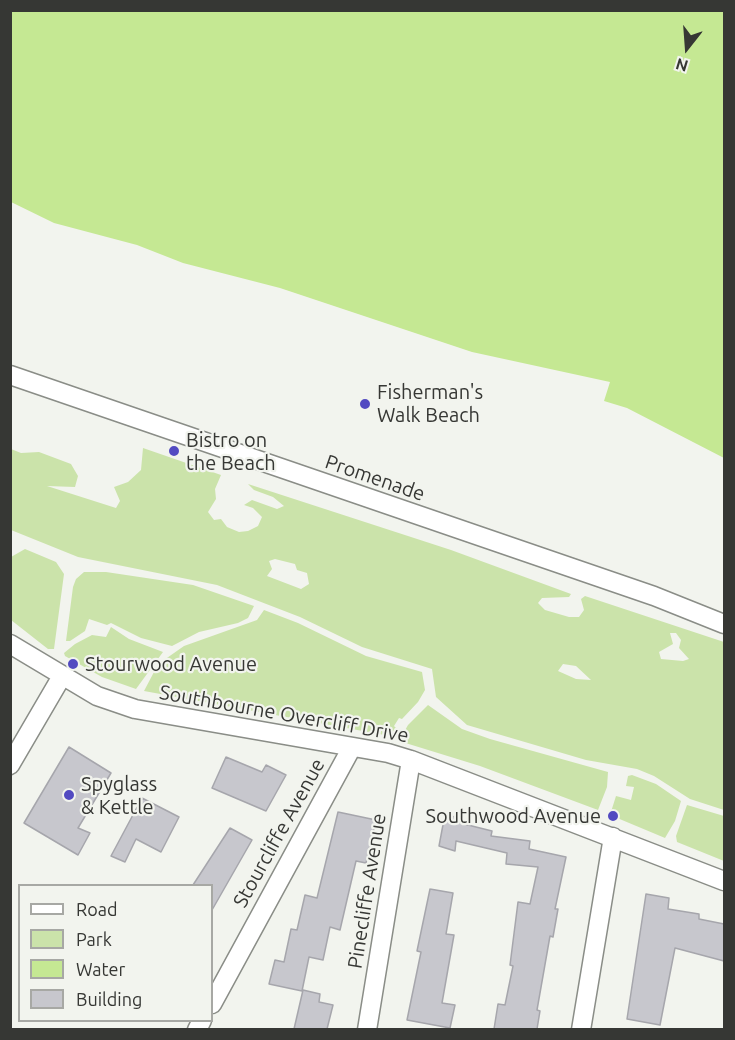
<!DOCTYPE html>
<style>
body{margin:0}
#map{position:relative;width:735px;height:1040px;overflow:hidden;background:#f2f4ee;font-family:Ubuntu,sans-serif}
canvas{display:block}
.frame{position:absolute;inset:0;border:12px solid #363734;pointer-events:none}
.legend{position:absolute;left:18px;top:884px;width:195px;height:138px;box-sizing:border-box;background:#f2f4ee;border:2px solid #a7a8a4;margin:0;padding:8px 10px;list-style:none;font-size:18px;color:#363734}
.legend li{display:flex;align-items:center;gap:12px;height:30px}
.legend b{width:30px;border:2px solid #a7a8a4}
.north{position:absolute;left:657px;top:18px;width:60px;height:60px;-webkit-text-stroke:4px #f2f4ee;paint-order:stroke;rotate:197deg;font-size:16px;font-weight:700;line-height:24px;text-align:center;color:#363734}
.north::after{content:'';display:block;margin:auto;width:21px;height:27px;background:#363734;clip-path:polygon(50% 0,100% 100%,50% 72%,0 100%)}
</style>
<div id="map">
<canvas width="735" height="1040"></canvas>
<div class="frame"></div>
<ul class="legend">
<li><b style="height:8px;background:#fff"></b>Road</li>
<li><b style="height:16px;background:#cbe3aa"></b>Park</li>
<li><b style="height:16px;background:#c5e893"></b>Water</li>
<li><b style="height:16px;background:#c7c7cd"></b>Building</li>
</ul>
<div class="north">N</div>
</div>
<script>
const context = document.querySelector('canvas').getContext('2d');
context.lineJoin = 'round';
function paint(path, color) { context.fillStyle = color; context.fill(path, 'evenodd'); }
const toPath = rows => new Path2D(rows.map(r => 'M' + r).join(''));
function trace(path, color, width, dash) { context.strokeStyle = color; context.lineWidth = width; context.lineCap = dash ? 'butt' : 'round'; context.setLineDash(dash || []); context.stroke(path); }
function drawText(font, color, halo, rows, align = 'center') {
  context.font = font + ' Ubuntu,sans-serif'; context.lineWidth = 4.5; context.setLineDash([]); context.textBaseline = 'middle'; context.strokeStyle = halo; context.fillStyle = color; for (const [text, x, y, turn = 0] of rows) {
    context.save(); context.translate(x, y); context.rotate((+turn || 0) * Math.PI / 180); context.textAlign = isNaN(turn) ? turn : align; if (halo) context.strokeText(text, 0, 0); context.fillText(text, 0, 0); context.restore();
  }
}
const green = toPath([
 [143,448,221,475,215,489,216,499,208,512,214,520,221,519,227,527,239,532,248,531,258,526,262,517,253,508,244,505,252,500,277,509,284,506,273,497,254,490,248,484,451,550,571,594,569,597,542,598,538,603,545,610,569,617,579,617,584,610,581,599,585,596,724,642,724,810,690,799,654,776,637,769,586,760,467,725,436,697,432,669,362,647,300,617,217,585,78,557,11,530,11,449,21,453,39,452,71,464,78,476,75,487,47,486,116,508,120,501,114,487,128,482,141,470],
 [275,559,295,564,297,570,307,573,309,584,301,589,267,576,272,569,269,561],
 [670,633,676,633,681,640,679,648,689,659,683,661,661,659,659,652,673,644],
 [563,664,576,666,591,680,576,679,558,671],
 [25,549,56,562,64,574,54,649,48,649,11,620,11,557],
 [84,572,106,572,193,585,254,606,248,618,238,623,199,632,172,646,141,638,111,623,107,625,89,619,85,631,70,641,66,641,73,587,76,579],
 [264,610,298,623,366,656,422,672,425,690,418,702,402,719,399,718,394,726,396,728,390,736,144,691,154,672,164,660,184,646,257,620],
 [111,627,129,639,163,652,136,689,102,677,65,656,64,653,75,644,92,635,106,637],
 [428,705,462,729,490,739,608,772,607,787,598,810,480,766,399,741,408,725],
 [632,775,656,784,681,801,675,821,665,838,610,815,616,796,631,800,634,787,626,786,628,776],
 [687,805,724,816,724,861,677,842,676,836]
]);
const water = toPath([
 [10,11,724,11,724,458,627,408,604,401,610,382,472,352,280,288,183,263,137,245,54,223,11,202]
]);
const building = toPath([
 [69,747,111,773,78,828,90,833,78,855,24,823,69,747],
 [226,757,262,772,266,765,286,775,266,811,212,788,226,757],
 [142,798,179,817,161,852,136,839,125,862,111,856,142,798],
 [338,812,376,820,366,863,356,861,340,930,330,927,323,960,309,957,302,991,269,984,275,960,284,962,291,929,297,930,305,895,317,898,338,812],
 [445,814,461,819,460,823,492,831,491,836,530,841,529,849,566,857,555,909,558,909,553,937,550,936,537,1010,540,1011,537,1029,494,1029,498,1004,505,1005,513,966,510,965,518,902,530,904,538,867,506,864,507,853,456,841,455,851,439,846,445,814],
 [230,828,252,840,212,910,212,885,193,885,230,828],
 [430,889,453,893,446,934,454,935,442,1003,455,1005,450,1028,407,1020,421,952,417,951,430,889],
 [646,894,669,898,668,909,699,914,699,919,724,924,724,961,675,948,660,1025,627,1019,646,894],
 [303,990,320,994,319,1002,333,1005,327,1029,294,1029,303,990]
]);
const minor = toPath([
 [10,375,654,596,724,624],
 [10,644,97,696,135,709,388,753,411,760,724,881],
 [10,765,62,676],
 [212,1004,352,747],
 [197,1030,202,1020],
 [367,1030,411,760],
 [581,1030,613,837]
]);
const markers = [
 [365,404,6,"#524ac1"],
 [174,451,6,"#524ac1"],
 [73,664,6,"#524ac1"],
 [69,795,6,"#524ac1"],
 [613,816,6,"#524ac1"]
];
const poiNames = [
 ["Fisherman's",377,392],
 ["Walk Beach",377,415],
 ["Bistro on",186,440],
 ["the Beach",186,463],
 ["Stourwood Avenue",85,664],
 ["Spyglass",81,784],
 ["& Kettle",81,807],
 ["Southwood Avenue",601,816,"right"]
];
const streetNames = [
 ["Promenade",375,478,19],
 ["Southbourne Overcliff Drive",284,714,10],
 ["Stourcliffe Avenue",279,833,-61],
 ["Pinecliffe Avenue",367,891,-81]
];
paint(green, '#cbe3aa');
paint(water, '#c5e893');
paint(building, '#c7c7cd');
trace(building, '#a6a6ac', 1.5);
trace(minor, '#8a8d87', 21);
trace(minor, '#fff', 18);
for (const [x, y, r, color] of markers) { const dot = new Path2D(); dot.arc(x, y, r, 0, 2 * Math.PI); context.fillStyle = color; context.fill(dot); trace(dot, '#f2f4ee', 2); }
drawText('20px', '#363734', '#f2f4ee', poiNames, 'left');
drawText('20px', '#363734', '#f2f4ee', streetNames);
</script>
